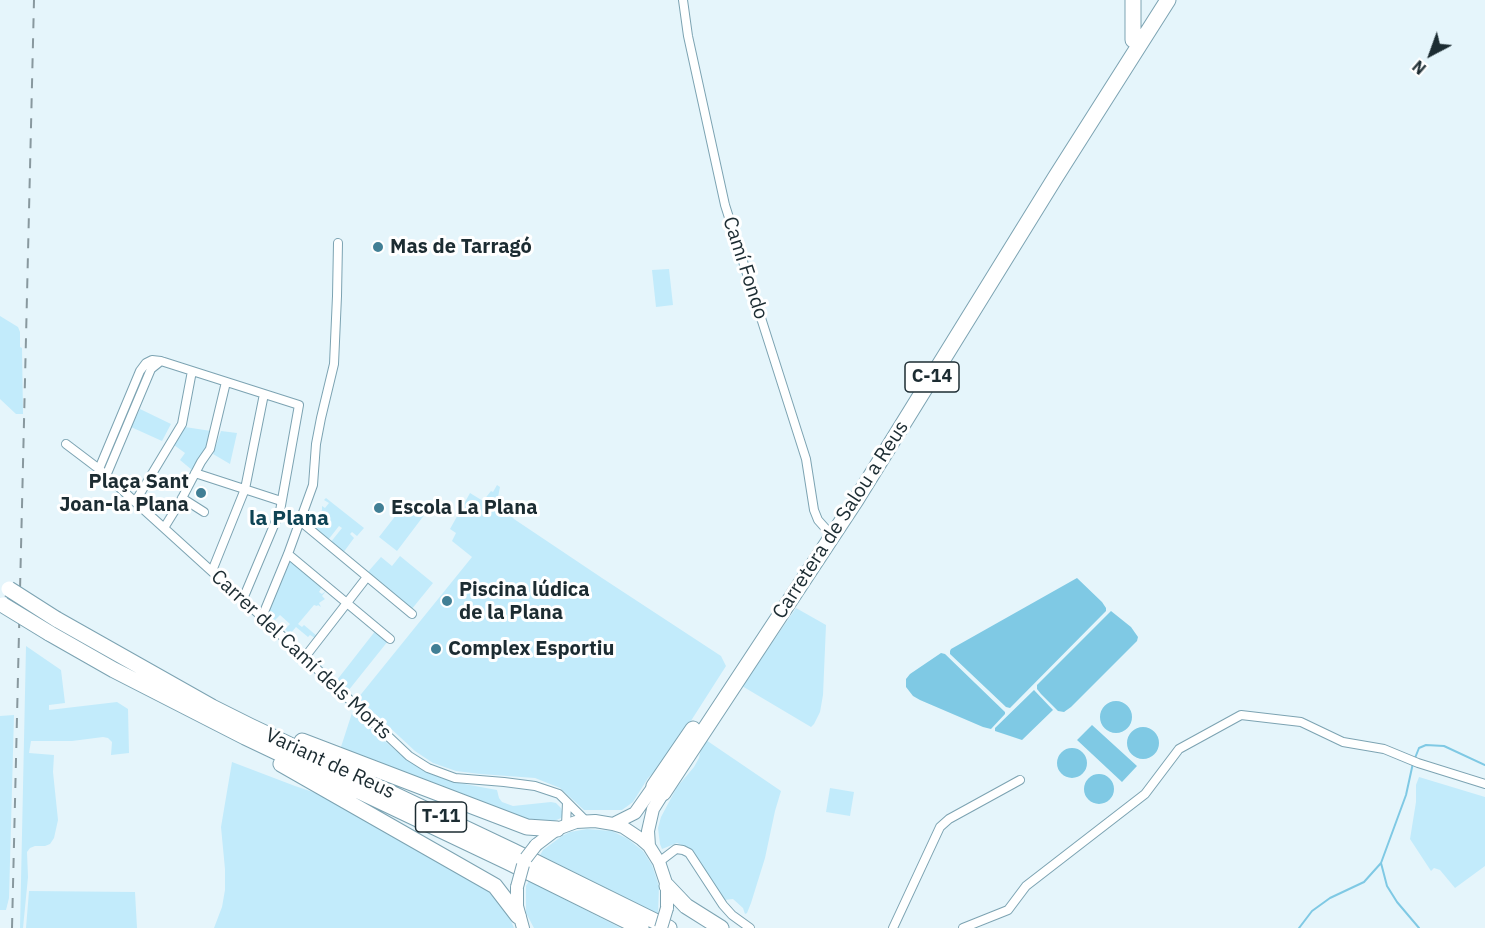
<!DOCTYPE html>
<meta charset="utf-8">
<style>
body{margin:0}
#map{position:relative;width:1485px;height:928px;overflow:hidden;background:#e5f5fb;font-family:"IBM Plex Sans",sans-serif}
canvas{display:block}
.north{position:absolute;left:1401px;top:24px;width:60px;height:60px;-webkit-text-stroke:4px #fff;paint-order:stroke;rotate:221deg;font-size:16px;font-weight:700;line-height:24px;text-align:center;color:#1c2c32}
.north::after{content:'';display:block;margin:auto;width:21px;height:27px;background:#1c2c32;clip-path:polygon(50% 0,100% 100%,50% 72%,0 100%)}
</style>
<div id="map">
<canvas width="1485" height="928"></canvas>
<div class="north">N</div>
</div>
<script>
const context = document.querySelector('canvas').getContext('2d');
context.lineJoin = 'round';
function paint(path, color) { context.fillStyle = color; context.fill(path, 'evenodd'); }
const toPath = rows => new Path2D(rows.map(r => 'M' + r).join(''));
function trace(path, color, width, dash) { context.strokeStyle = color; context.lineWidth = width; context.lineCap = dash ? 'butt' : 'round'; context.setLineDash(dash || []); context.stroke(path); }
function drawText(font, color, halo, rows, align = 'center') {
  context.font = font + ' "IBM Plex Sans",sans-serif'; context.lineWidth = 6; context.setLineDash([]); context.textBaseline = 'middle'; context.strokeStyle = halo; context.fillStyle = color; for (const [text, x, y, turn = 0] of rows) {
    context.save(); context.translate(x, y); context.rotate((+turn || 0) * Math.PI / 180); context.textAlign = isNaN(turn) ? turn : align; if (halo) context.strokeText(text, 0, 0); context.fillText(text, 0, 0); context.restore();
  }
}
const green = toPath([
 [669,269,673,305,656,307,652,270],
 [0,316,18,327,20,332,20,347,22,348,23,414,16,414,0,399],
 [140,409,171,424,162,441,131,427],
 [185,427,211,431,208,445,192,470,180,460,185,453,174,445],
 [221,431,237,433,230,464,213,454],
 [497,485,500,487,498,497,501,505,514,519,602,578,721,656,726,666,673,749,660,767,648,778,633,802,622,810,584,810,560,788,535,778,480,774,456,771,433,763,415,751,358,698,472,557,452,541,456,533,450,529,470,493,483,501,491,491,493,492],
 [326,498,364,528,357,536,352,532,350,534,354,538,343,553,330,543,342,528,339,526,328,540,313,528,322,510,322,506,325,508,329,503,324,500],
 [407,501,425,514,397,551,379,537],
 [400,556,433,583,411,610,367,573,381,557,392,566],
 [289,559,322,587,319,592,322,594,326,591,322,596,325,599,319,603,321,607,318,605,317,606,314,605,298,624,302,627,304,625,317,636,315,638,310,635,308,637,296,627,290,634,285,629,290,624,280,615,275,620,266,613],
 [796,608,826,625,823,695,820,712,814,724,811,727,742,686],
 [376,630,388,641,348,691,337,680],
 [26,646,61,670,65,703,49,705,49,710,117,702,128,709,129,753,111,755,112,742,108,738,103,737,72,741,31,741,29,753,54,755,53,772,58,820,54,838,50,844,45,846,35,846,30,848,27,852,28,877,23,928,20,928],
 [352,713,407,760,431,774,459,783,497,790,499,798,502,802,513,806,551,802,556,803,561,808,563,815,561,818,552,822,533,822,340,750],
 [14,715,9,898,6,910,0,910,0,716],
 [706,740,781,791,775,811,765,858,751,903,747,913,745,914,743,908,733,899,724,900,696,856,689,848,677,843,662,849,660,844,658,828,661,817,677,787,694,767,699,758,701,748],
 [232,762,295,786,316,793,414,846,478,884,494,895,507,912,514,928,214,928,222,907,225,890,225,869,221,827],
 [1419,777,1485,797,1485,866,1455,888,1440,870,1434,868,1431,871,1410,839,1416,802,1416,785],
 [830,788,854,792,850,816,826,812],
 [587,829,612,831,628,839,643,851,652,865,659,886,658,914,540,855,543,850,562,836,570,832],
 [529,881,621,928,534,928,526,913,526,886],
 [29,891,135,892,137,928,26,928]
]);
const water = toPath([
 [1077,578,1102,602,1106,608,1106,611,1010,708,1006,707,950,654,950,651,951,649],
 [1111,611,1131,627,1138,637,1137,641,1071,707,1064,712,1058,711,1041,694,1037,689,1037,685],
 [941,653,945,654,1005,712,1005,714,991,729,983,727,920,700,913,696,906,687,906,679,910,674],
 [1034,690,1053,710,1022,740,995,731,995,728],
 '1100 717a16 16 0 1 1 32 0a16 16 0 1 1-32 0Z',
 [1092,725,1137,766,1122,782,1077,740],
 '1127 743a16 16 0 1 1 32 0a16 16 0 1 1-32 0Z',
 '1057 763a15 15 0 1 1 30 0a15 15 0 1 1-30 0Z',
 '1084 789a15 15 0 1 1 30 0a15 15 0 1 1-30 0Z'
]);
const stream = toPath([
 [1415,758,1419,748,1426,745,1444,746,1485,765],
 [1381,863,1387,886,1397,902,1419,928],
 [1299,928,1312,911,1330,898,1364,882,1381,863,1406,795,1413,763]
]);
const street = toPath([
 [683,0,688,36,725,205,806,459,814,510,818,520,826,529],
 [161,361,299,405,280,511,243,599],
 [66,444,99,469,262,617,409,756,428,768,455,778,504,782,535,786,559,794,586,821],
 [99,469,140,371,146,363,152,360,161,361,151,369,106,476],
 [195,473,281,501],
 [182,498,204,512],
 [135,502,182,424,192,371],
 [300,521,412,614],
 [164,528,180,502,201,462,210,449,226,382],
 [288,554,390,639],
 [212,571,245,489,264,394],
 [262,617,288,554,313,485,316,444,321,418,334,364,337,296,338,243],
 [305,657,367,577],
 [566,825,567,803],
 [659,862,676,849,683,850,689,853,723,905,732,915,750,928],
 [893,928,940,827,949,819,1020,780],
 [963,928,1008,910,1026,886,1145,794,1179,749,1241,715,1301,722,1343,742,1384,749,1418,763,1485,784]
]);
const primary = toPath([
 [613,824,635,813,654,786],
 [536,845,557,829,576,822,595,821,613,824,623,827,641,839,649,846,659,862,667,886,667,908],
 [649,846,648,831,653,809,663,793],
 [517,887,517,906,523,928]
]);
const highway = toPath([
 [1133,40,1133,0],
 [56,619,212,707,250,726,513,851,669,928],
 [49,633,114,670,245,737,508,862,641,928],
 [302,741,527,827,557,829],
 [281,764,495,886,518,916],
 [654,786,693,729],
 [663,793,856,500,1055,178,1168,0],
 [667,886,686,906,721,928]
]);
const rail = toPath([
 [12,928,34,0]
]);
const primaryBridge = toPath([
 [526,858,536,845],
 [517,887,523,865],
 [661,928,667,908]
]);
const highwayBridge = toPath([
 [9,589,56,619],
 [3,605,49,633]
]);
const markers = [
 [378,247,6,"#417f95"],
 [201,493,6,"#417f95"],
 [379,508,6,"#417f95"],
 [447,601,6,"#417f95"],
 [436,649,6,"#417f95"]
];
const shields = [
 [932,377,54],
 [441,817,51]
];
const shieldNames = [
 ["C-14",932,377],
 ["T-11",441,817]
];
const poiNames = [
 ["Mas de Tarragó",390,247],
 ["Plaça Sant",189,482,"right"],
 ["Joan-la Plana",189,505,"right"],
 ["Escola La Plana",391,508],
 ["Piscina lúdica",459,590],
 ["de la Plana",459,613],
 ["Complex Esportiu",448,649]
];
const streetNames = [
 ["Camí Fondo",745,268,72],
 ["Carretera de Salou a Reus",841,520,-57],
 ["Carrer del Camí dels Morts",301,655,43],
 ["Variant de Reus",330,764,25]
];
const neighbourhoodNames = [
 ["la Plana",289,519]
];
paint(green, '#c2ebfb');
paint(water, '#7fc9e4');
trace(stream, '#7fc9e4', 2);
trace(street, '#7ca3b2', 10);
trace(primary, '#7ca3b2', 14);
trace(highway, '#7ca3b2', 17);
trace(street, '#fff', 8);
trace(primary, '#fff', 12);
trace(highway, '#fff', 15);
trace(rail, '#88989e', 2, [10, 10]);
trace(primaryBridge, '#7ca3b2', 14, []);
trace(highwayBridge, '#7ca3b2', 17, []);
trace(primaryBridge, '#fff', 12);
trace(highwayBridge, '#fff', 15);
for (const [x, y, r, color] of markers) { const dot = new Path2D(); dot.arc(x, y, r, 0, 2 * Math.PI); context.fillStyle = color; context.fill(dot); trace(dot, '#fff', 2); }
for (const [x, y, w] of shields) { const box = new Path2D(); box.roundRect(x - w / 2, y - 15, w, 30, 4.5); context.fillStyle = '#fff'; context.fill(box); trace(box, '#1c2c32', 1.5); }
drawText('bold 18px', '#1c2c32', null, shieldNames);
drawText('bold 20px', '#1c2c32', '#fff', poiNames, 'left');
drawText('20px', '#1c2c32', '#fff', streetNames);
drawText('bold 21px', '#0e4354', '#fff', neighbourhoodNames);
</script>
